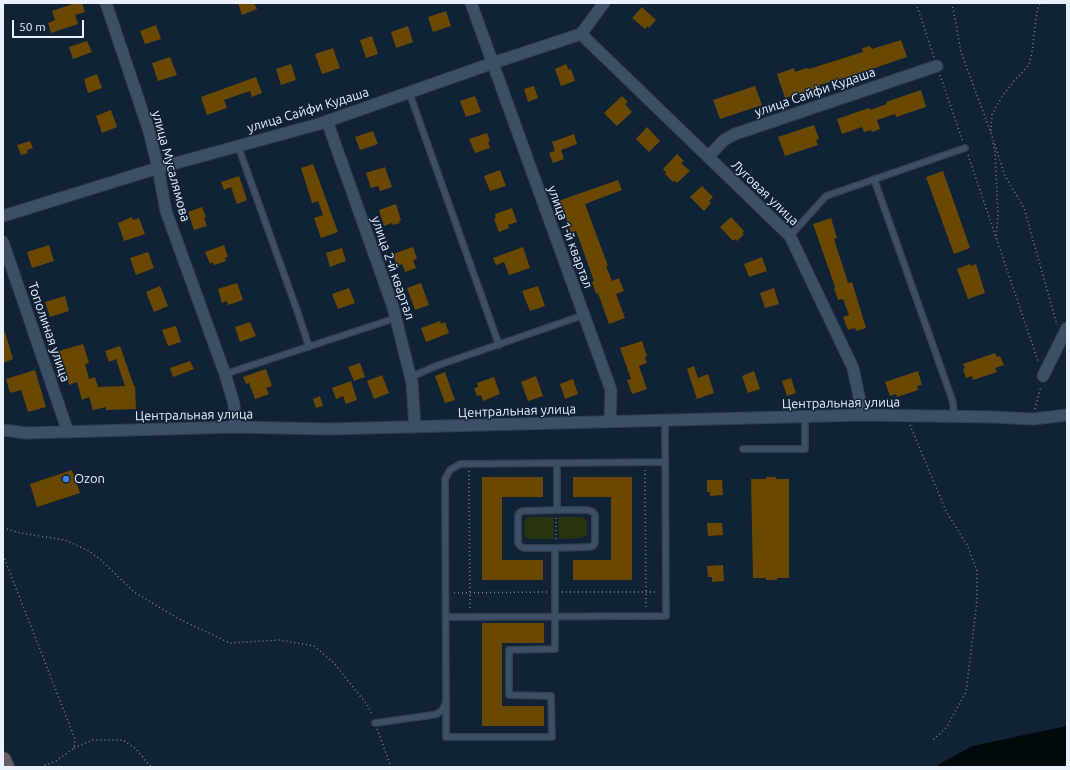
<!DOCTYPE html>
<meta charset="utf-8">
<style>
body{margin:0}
#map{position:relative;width:1070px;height:770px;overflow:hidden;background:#102236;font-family:Ubuntu,sans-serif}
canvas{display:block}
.frame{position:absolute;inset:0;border:4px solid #e8f1fd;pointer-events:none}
.scale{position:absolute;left:12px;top:20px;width:72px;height:18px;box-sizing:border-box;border:2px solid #e8f1fd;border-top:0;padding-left:5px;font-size:12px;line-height:14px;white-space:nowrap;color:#e8f1fd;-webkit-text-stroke:3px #102236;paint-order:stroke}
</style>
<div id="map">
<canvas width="1070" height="770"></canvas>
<div class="frame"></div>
<div class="scale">50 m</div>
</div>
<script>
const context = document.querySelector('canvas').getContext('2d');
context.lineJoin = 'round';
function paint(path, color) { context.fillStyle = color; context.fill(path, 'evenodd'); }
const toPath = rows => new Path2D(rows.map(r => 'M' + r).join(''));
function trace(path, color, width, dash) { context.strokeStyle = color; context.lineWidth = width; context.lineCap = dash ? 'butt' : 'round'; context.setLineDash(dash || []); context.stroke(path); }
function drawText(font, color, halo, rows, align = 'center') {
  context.font = font + ' Ubuntu,sans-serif'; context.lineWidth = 3; context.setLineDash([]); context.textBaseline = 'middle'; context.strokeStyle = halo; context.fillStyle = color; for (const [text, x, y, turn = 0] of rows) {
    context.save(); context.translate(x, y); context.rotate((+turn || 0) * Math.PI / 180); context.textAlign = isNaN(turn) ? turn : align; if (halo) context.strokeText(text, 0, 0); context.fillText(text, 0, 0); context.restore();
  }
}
const green = toPath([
 [528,517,554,517,554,539,530,539,526,537,524,533,524,522],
 [558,517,581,517,585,519,587,522,587,535,581,538,559,539]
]);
const water = toPath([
 [1067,726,1067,767,934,767,972,746]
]);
const building = toPath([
 [76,3,82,3,85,12,75,15,78,24,51,33,48,23,55,20,52,11],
 [238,3,254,3,257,9,242,15],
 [642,7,656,20,649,28,648,26,645,29,632,18],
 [446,11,451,26,433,32,428,17],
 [156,25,161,39,145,44,140,31],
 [408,26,413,42,396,48,391,32],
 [372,36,378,54,366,58,360,40],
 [901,40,907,57,848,77,819,85,820,87,785,98,777,74,794,68,795,72,806,68,809,69,863,52,862,48,870,46,872,49],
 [87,41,92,52,73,59,69,47],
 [333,48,340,68,322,74,315,54],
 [170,57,177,75,158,81,152,63],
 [291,64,296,80,281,85,276,69],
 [566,64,569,70,571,69,575,81,561,86,555,69],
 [97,74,102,88,88,93,84,79],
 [256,77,262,93,252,97,250,91,224,100,227,108,207,115,201,97],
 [534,86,538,98,528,102,524,89],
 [755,86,762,105,720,119,713,100],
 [921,90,926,107,896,117,895,114,877,120,880,129,872,132,871,130,864,132,862,127,842,134,837,119,869,108,870,110,887,104,886,102],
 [475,96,481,112,466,117,460,101],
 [622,96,628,102,625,104,632,112,617,126,604,113],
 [111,110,117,127,102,133,96,116],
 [814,125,819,139,816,140,818,145,785,156,778,137],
 [647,127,660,141,649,152,636,139],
 [373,131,378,144,360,150,355,137],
 [487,133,490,141,488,142,490,148,475,153,469,139],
 [574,134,577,144,561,150,564,159,553,163,549,153,555,151,552,142],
 [30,141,33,148,27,150,28,153,21,155,17,145],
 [677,154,684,161,681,163,690,171,677,183,675,181,673,182,665,174,666,172,663,169],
 [313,164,338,232,321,238,314,218,323,215,318,201,312,203,301,168],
 [385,167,392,187,380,191,378,186,371,188,366,173],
 [500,170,506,186,490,191,484,176],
 [943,171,970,248,954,254,926,177],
 [239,176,247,200,237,204,231,187,224,190,221,182],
 [618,180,622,190,585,204,608,266,606,266,612,281,619,278,624,291,616,294,625,318,609,324,598,293,596,294,592,282,594,281,576,231,571,233,564,211,562,212,558,201],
 [702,186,713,197,709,201,711,203,704,211,690,197],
 [396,204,401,220,399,221,400,223,393,225,392,223,384,226,379,210],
 [202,207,206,217,204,218,207,226,194,230,188,212],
 [512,208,517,222,508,225,509,228,499,232,494,219,496,218,495,214],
 [132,217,133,220,139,218,145,234,124,241,118,223],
 [731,217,744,231,742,233,744,234,737,241,735,239,733,241,720,227],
 [831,218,837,238,834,239,848,283,852,282,866,328,856,331,855,328,848,330,843,317,849,315,843,299,838,300,834,288,835,287,813,224],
 [49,245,54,261,32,268,27,252],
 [224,245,228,257,225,258,226,261,214,265,213,262,210,264,205,252],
 [413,247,417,259,413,260,416,268,405,272,402,264,397,266,393,254],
 [523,247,530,268,509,275,504,262,496,265,493,258],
 [342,248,346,261,330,267,326,253],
 [148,252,154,268,136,275,130,258],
 [762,257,767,271,749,277,744,264],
 [970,264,971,266,976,264,985,293,968,299,957,269],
 [237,283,243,300,228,305,227,301,222,303,218,289],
 [421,283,429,305,415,310,407,288],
 [160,286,168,306,154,312,146,292],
 [538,286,545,306,530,311,522,291],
 [349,288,355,303,338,309,332,294],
 [774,288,779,304,765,308,760,293],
 [65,296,69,311,50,317,45,302],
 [440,321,441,324,445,322,449,333,426,342,421,328],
 [250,322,256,336,240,342,235,327],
 [176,326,181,342,168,346,162,330],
 [5,332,13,359,3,363,3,333],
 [642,341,647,356,645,357,647,363,639,366,647,389,632,394,627,380,631,379,620,348],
 [83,344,89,363,85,364,89,379,95,377,98,387,125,386,116,359,109,362,105,351,120,346,134,386,135,386,136,409,106,410,106,407,93,410,89,397,82,400,77,382,69,385,59,351],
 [995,353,997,357,1000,356,1004,365,995,368,997,372,973,380,972,376,966,378,963,369,965,368,963,364],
 [190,361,194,369,173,377,170,368],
 [360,363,365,377,354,381,348,367],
 [694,366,698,378,708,374,714,393,697,399,687,369],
 [266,369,272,386,266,388,269,394,255,399,249,383,246,384,243,377],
 [35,370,46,407,28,412,21,390,10,393,6,379],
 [754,371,760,389,748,393,742,376],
 [918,371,922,385,917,386,918,390,897,397,896,394,890,396,885,382],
 [445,372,455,400,445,403,435,376],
 [382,375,389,393,374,399,367,381],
 [536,376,543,396,528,401,521,382],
 [494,377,500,394,483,401,481,395,477,396,474,388,478,387,477,383],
 [791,378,796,393,787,396,782,381],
 [573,379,578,394,565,399,560,384],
 [351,381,357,400,346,404,343,396,336,399,332,388],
 [320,396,323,406,316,408,313,399],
 [72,470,80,493,37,507,30,484],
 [482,477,543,477,543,497,502,497,502,560,543,560,543,580,482,580],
 [573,477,632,477,632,580,573,580,573,560,611,560,611,497,573,497],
 [766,477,776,477,776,479,789,479,789,578,777,578,777,580,766,580,766,578,753,578,751,479,766,479],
 [707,480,722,480,723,495,710,496,710,492,707,492],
 [707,523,722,523,723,535,708,536],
 [723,565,724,581,712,582,712,577,708,577,707,566],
 [482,623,544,623,544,643,502,643,502,706,544,706,544,726,482,726]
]);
const path = toPath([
 [916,3,934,57],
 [952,3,961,52,991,133,1005,176,1024,208,1057,325],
 [940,75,963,142],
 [991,131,992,115,1001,98,1014,81,1029,65,1032,52,1037,11,1040,3],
 [993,143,995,151,998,216,996,236],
 [968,155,1038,361],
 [1035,409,1041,386],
 [910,425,946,511,967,545,977,570,977,601,966,692,946,728,932,741],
 [645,470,646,609],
 [469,471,470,610],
 [556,518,556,540],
 [3,528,21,533,65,540,89,551,101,560,134,592,179,619,230,643,280,640,314,646,334,663,368,706,372,716],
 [3,555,75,739,74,748,56,761,41,767],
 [562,592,658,592],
 [454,593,548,592],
 [377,729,391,767],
 [74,748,93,740,123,740,136,749,151,767]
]);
const service = toPath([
 [409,92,499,345],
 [238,146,298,313,309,347],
 [874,179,953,402,954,417],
 [790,236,826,196,965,148],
 [225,374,396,318],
 [411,377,436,366,584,315],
 [743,449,805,449,805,417],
 [555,548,588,547,593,546,595,543,595,515,593,512,588,510,557,510],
 [446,617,666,616,665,421],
 [446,699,446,737,552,737,551,696,509,695,509,650,555,649,555,548,524,548,520,546,518,543,518,515,520,512,523,511,557,510,557,463],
 [375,723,432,715,437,714,442,710,445,705,446,699,445,479,450,470,460,464,665,462]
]);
const minor = toPath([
 [106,3,149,131,158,168,166,211,225,374,234,404,235,427],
 [471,3,611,390,610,422],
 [581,34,790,236,853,368,863,415],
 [327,121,393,307,412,383,415,427],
 [708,157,724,140,735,134,937,66],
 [3,216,158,168,319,124,493,63,581,34,604,3],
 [3,242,68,432],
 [1043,376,1067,328],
 [3,430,26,433,235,427,329,429,863,415,994,417,1033,419,1067,415]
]);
const secondary = toPath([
 [3,760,6,767]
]);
const markers = [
 [66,479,4,"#3f7fe0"]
];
const streetNames = [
 ["улица Сайфи Кудаша",815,92,-19],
 ["улица Сайфи Кудаша",308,110,-17],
 ["улица Мусалямова",171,166,75],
 ["Луговая улица",765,193,44],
 ["улица 1-й квартал",570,237,70],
 ["улица 2-й квартал",393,268,71],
 ["Тополиная улица",49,332,71],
 ["Центральная улица",841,403,-1],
 ["Центральная улица",517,411,-2],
 ["Центральная улица",194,415,-1]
];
const poiNames = [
 ["Ozon",74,479]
];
paint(green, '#27340f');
paint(water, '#000a0d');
paint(building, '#6a4800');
trace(service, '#333e4e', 8);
trace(minor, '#333e4e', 13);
trace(secondary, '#333e4e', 18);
trace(path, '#748292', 1.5, [1, 3]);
trace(service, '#3b4f66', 5.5);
trace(minor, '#3b4f66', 11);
trace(secondary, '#655c68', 16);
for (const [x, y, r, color] of markers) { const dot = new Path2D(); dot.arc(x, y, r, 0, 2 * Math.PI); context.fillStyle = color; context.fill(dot); trace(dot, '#102236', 1.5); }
drawText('13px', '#e8f1fd', '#102236', streetNames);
drawText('13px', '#e8f1fd', '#102236', poiNames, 'left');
</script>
